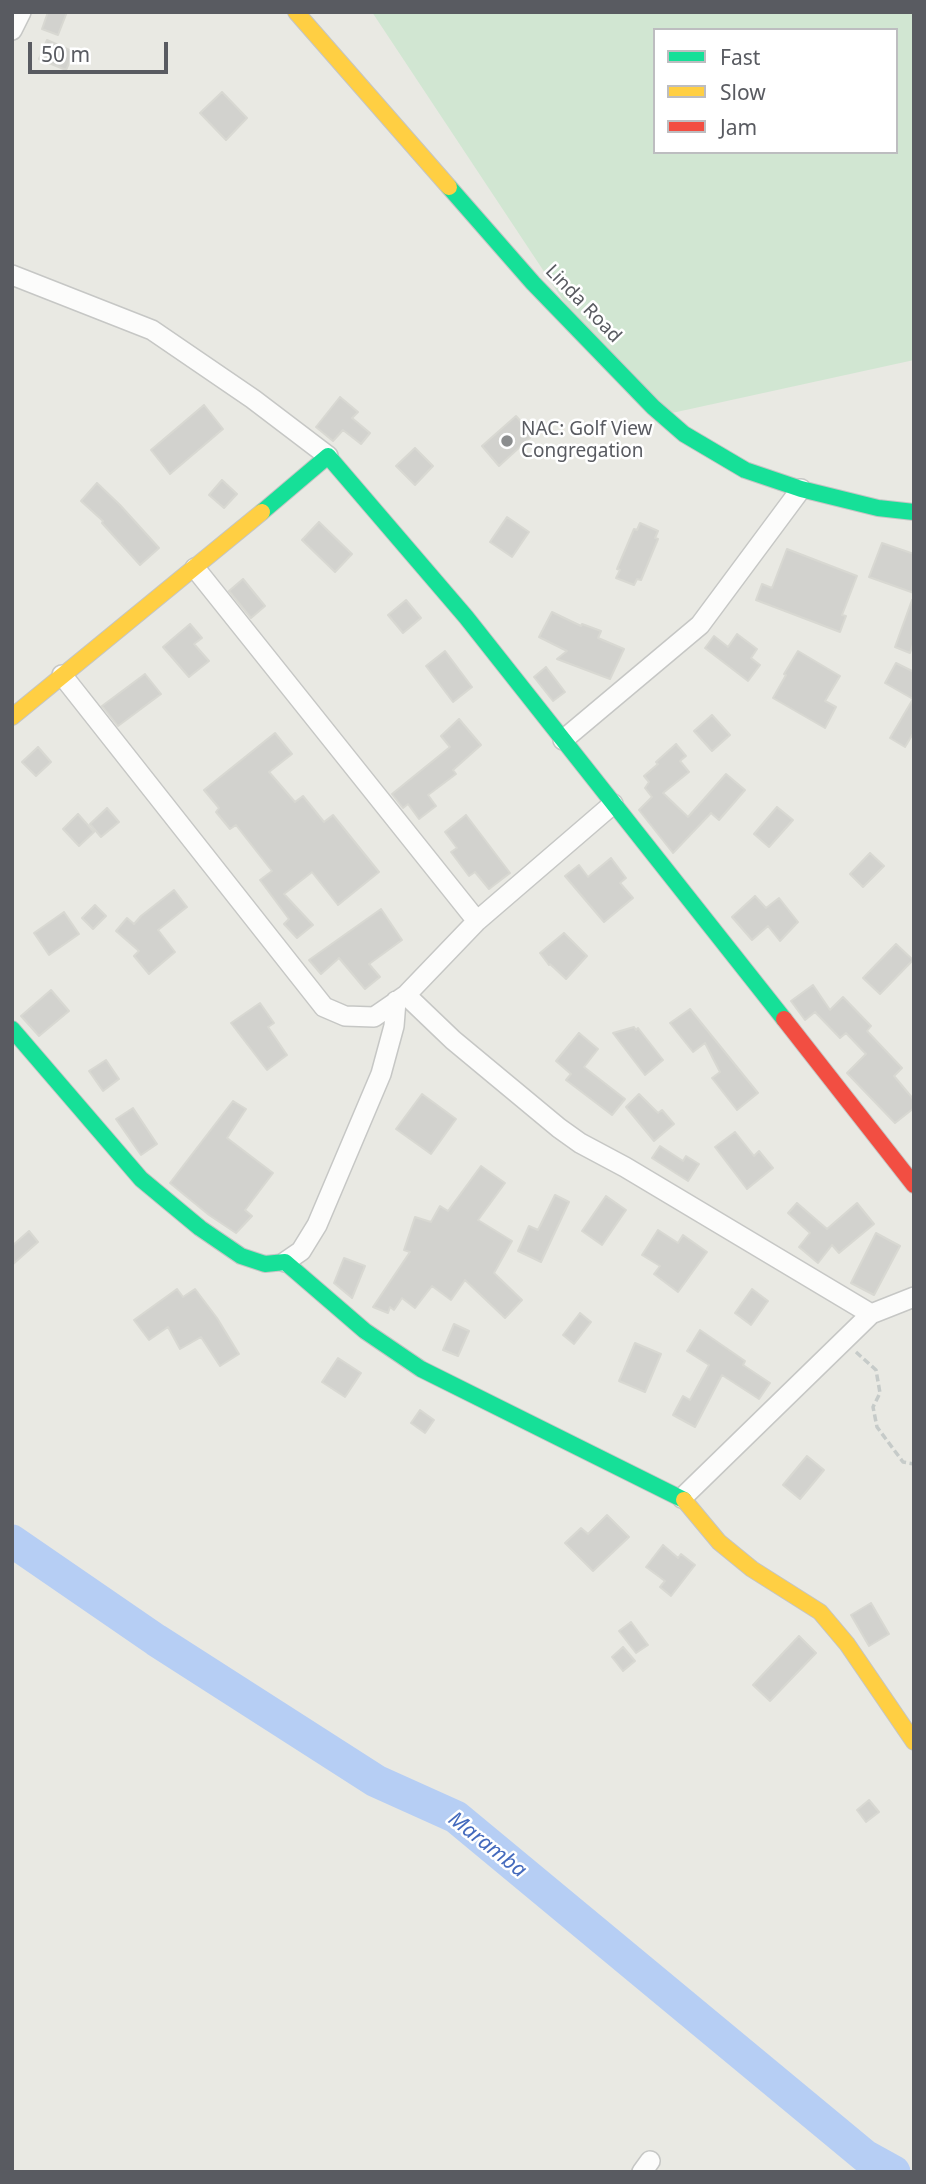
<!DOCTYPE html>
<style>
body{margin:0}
#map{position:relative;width:926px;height:2184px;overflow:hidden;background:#e9e9e3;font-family:"Noto Sans",sans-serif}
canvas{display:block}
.frame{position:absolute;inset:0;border:14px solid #595b61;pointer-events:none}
.legend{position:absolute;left:653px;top:28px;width:245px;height:126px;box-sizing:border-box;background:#fff;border:2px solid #bdbdc0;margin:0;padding:9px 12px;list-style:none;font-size:21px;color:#595b61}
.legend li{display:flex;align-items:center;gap:14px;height:35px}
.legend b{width:35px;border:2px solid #bdbdc0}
.scale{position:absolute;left:28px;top:42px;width:140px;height:32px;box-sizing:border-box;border:4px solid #595b61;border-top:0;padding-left:9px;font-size:21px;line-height:24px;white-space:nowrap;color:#595b61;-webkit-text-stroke:5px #fff;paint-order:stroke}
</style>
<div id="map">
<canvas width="926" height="2184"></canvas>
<div class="frame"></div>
<ul class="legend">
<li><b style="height:9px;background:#16e098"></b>Fast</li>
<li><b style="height:9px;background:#ffcf43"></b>Slow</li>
<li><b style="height:9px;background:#f24e42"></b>Jam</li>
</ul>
<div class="scale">50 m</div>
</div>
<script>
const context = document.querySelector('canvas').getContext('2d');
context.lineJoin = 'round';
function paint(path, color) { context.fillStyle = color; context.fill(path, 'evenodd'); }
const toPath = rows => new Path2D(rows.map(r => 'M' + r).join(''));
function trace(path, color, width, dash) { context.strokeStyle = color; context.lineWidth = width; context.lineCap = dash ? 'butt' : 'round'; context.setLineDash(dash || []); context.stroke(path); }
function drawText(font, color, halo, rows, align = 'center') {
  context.font = font + ' "Noto Sans",sans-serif'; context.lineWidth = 5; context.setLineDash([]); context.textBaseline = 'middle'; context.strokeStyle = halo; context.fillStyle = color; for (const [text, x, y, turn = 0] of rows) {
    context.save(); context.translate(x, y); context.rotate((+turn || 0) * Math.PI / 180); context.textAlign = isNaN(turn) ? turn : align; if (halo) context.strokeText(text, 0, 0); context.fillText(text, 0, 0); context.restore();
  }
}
const green = toPath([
 [372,12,914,12,914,360,672,413,598,353],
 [655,30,896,30,896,152,655,152]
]);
const river = toPath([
 [12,1541,156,1640,376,1781,456,1817,865,2156,894,2172]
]);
const building = toPath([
 [48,12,67,12,58,35,42,29,48,12],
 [47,40,74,52,66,70,39,59,47,40],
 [222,92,247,118,226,140,200,113,222,92],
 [340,397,358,412,352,418,370,433,361,444,343,430,333,441,316,427,340,397],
 [204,405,223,429,170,474,151,450,204,405],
 [516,416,533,435,499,466,482,446,516,416],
 [415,448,433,466,415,485,396,466,415,448],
 [222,480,237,494,224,508,209,495,222,480],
 [97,483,120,505,159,548,140,565,102,523,103,521,81,501,97,483],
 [507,517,529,532,512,557,490,542,507,517],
 [319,522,352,554,335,572,302,540,319,522],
 [640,523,658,531,655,538,658,539,641,580,637,579,634,585,616,578,620,570,617,569,634,529,637,530,640,523],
 [882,543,914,554,914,593,869,577,882,543],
 [787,549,857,576,842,615,846,616,840,632,756,600,762,584,772,588,787,549],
 [243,579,265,606,251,618,229,591,243,579],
 [406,600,421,618,403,633,388,615,406,600],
 [912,600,914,600,914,641,910,653,895,647,912,600],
 [552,612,581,626,582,624,601,631,598,638,624,649,610,679,557,659,567,651,539,637,552,612],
 [190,624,202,638,194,644,209,661,189,677,163,647,190,624],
 [737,634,757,649,751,658,760,665,748,681,705,648,714,636,728,647,737,634],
 [445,651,472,687,453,702,426,666,445,651],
 [798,651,840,676,825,701,836,707,825,728,773,698,786,675,784,674,798,651],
 [896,663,914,672,914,732,905,747,890,738,913,699,885,683,896,663],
 [546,667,565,692,553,701,534,677,546,667],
 [145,674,161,694,118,726,102,706,145,674],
 [712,715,730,735,712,751,694,731,712,715],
 [459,719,481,745,453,770,456,774,428,795,436,806,419,819,408,804,403,808,392,794,450,747,441,736,459,719],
 [275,733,292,754,269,772,295,802,303,796,324,822,333,815,379,872,338,905,312,872,284,894,313,925,297,938,284,924,289,919,260,880,272,871,236,825,230,829,216,812,219,808,204,790,275,733],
 [676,744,686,756,680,761,689,772,663,793,688,817,726,774,745,790,719,820,711,813,673,853,639,810,652,797,645,788,649,782,644,776,658,764,656,762,676,744],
 [38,747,51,762,36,776,22,762,38,747],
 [777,807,793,820,769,847,754,834,777,807],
 [107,808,119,822,101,837,90,824,107,808],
 [78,814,94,832,79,846,63,829,78,814],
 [466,815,510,873,489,889,475,872,469,876,451,852,457,848,445,832,466,815],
 [870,853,884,866,863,887,850,874,870,853],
 [611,858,626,878,620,883,633,898,604,922,565,876,579,865,588,877,611,858],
 [174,890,187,907,158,930,175,952,149,974,134,956,139,951,116,931,127,918,134,924,141,916,174,890],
 [755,896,766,908,779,898,798,922,780,941,768,926,752,940,732,917,755,896],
 [95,905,106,916,93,929,82,918,95,905],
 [381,909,402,940,369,964,380,977,365,989,339,958,321,974,309,960,381,909],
 [64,912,79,934,49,955,34,933,64,912],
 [564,933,587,956,566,979,550,964,549,965,540,953,564,933],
 [896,944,913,960,880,994,863,978,896,944],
 [813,985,830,1010,843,997,871,1026,867,1031,902,1068,894,1076,914,1100,914,1108,895,1123,847,1073,866,1054,846,1033,840,1038,815,1012,805,1020,791,1001,813,985],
 [51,990,69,1011,39,1036,21,1016,51,990],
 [260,1003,274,1023,268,1027,287,1055,267,1070,231,1023,260,1003],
 [690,1009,758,1093,737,1110,712,1078,720,1072,705,1043,693,1052,670,1023,690,1009],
 [634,1027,636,1030,638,1028,663,1060,645,1075,613,1033,634,1027],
 [579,1033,598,1049,584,1067,625,1099,612,1115,566,1080,571,1074,556,1061,579,1033],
 [106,1060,119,1079,103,1091,89,1071,106,1060],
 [422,1094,456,1119,431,1154,396,1129,422,1094],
 [639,1094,658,1113,662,1110,674,1124,654,1141,626,1107,639,1094],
 [233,1101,246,1109,227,1138,273,1173,245,1210,252,1216,236,1233,209,1215,170,1183,233,1101],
 [133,1108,157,1144,141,1155,116,1119,133,1108],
 [735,1132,754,1156,759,1151,773,1168,747,1189,715,1147,735,1132],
 [660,1146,683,1161,686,1156,699,1164,688,1181,652,1158,660,1146],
 [481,1166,505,1183,478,1220,512,1241,494,1273,522,1300,505,1318,465,1280,451,1300,432,1286,415,1308,402,1298,394,1310,390,1307,388,1313,373,1307,410,1252,404,1250,415,1217,431,1222,440,1206,448,1211,481,1166],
 [555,1195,569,1202,541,1262,518,1251,529,1226,538,1230,555,1195],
 [606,1196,626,1210,602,1245,582,1231,606,1196],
 [797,1203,827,1229,857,1203,874,1224,839,1253,832,1245,818,1263,799,1247,810,1233,788,1213,797,1203],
 [658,1230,678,1243,683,1235,707,1252,678,1292,654,1274,660,1266,642,1255,658,1230],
 [29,1231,38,1242,12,1265,12,1246,29,1231],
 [876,1233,900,1246,874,1295,851,1283,876,1233],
 [344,1258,365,1266,352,1298,334,1283,344,1258],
 [177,1289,183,1297,195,1289,217,1318,239,1354,220,1366,201,1337,180,1349,168,1327,149,1340,134,1320,177,1289],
 [752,1289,768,1301,751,1325,735,1313,752,1289],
 [580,1313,591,1322,574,1344,563,1335,580,1313],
 [454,1324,469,1331,458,1356,443,1350,454,1324],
 [700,1330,745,1361,743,1365,770,1383,759,1399,722,1375,695,1427,673,1415,683,1396,690,1400,709,1365,687,1351,700,1330],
 [635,1343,661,1354,645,1392,619,1381,635,1343],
 [338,1358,361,1373,345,1397,322,1382,338,1358],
 [420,1410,434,1420,425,1433,411,1423,420,1410],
 [807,1456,824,1470,800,1499,783,1485,807,1456],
 [607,1515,629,1537,593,1571,565,1543,581,1528,588,1534,607,1515],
 [663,1545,678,1558,681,1554,695,1565,671,1596,660,1587,665,1581,646,1567,663,1545],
 [871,1603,889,1634,869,1646,851,1615,871,1603],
 [631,1622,648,1645,636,1653,619,1631,631,1622],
 [799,1636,816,1653,770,1701,753,1685,799,1636],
 [623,1647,635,1661,623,1671,612,1657,623,1647],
 [869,1800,879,1812,866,1822,857,1810,869,1800]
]);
const path = toPath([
 [856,1352,876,1370,880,1393,873,1407,877,1427,903,1462,914,1464]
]);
const street = toPath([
 [12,30,21,12],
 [12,275,152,330,253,399,328,456],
 [195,568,477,921],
 [62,675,324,1007,345,1016,374,1017,406,995,477,921,613,804],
 [563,740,700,625,801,489],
 [406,995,453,1040,559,1128,580,1143,625,1167,871,1314],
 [285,1262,301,1251,317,1225,381,1074,394,1026,396,1001],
 [682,1498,871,1314,914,1297],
 [642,2172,650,2161]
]);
const fast = toPath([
 [449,187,533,283,653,407,684,434,745,470,801,489,878,508,914,512],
 [262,512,328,456,466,617,784,1019],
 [12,1029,141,1179,200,1228,241,1256,265,1264,285,1262,365,1331,421,1369,684,1500]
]);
const slow = toPath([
 [296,12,449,187],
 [12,717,262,512],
 [684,1500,719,1542,752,1569,820,1612,847,1644,914,1742]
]);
const jam = toPath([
 [784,1019,914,1185]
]);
const markers = [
 [507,441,7,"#8b8d8e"]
];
const streetNames = [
 ["Linda Road",583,304,46]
];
const poiNames = [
 ["NAC: Golf View",521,430],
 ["Congregation",521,452]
];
const waterNames = [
 ["Maramba",487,1845,38]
];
paint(green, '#d1e6d2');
trace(river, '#b6cef4', 33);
paint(building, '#d2d2ce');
trace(building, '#d8d8d2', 2);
trace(street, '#c6c7c5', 22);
trace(fast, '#c4c5c4', 18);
trace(slow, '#c4c5c4', 18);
trace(jam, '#c4c5c4', 18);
trace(path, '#c6cbc9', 3.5, [7, 3.5]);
trace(street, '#fcfcfb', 19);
trace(fast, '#16e098', 16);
trace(slow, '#ffcf43', 16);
trace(jam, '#f24e42', 16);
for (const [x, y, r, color] of markers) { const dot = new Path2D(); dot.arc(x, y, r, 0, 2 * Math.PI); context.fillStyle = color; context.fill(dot); trace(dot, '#fff', 2.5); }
drawText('19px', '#595b61', '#fff', streetNames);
drawText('19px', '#595b61', '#fff', poiNames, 'left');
drawText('italic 21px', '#446abd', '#fff', waterNames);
</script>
